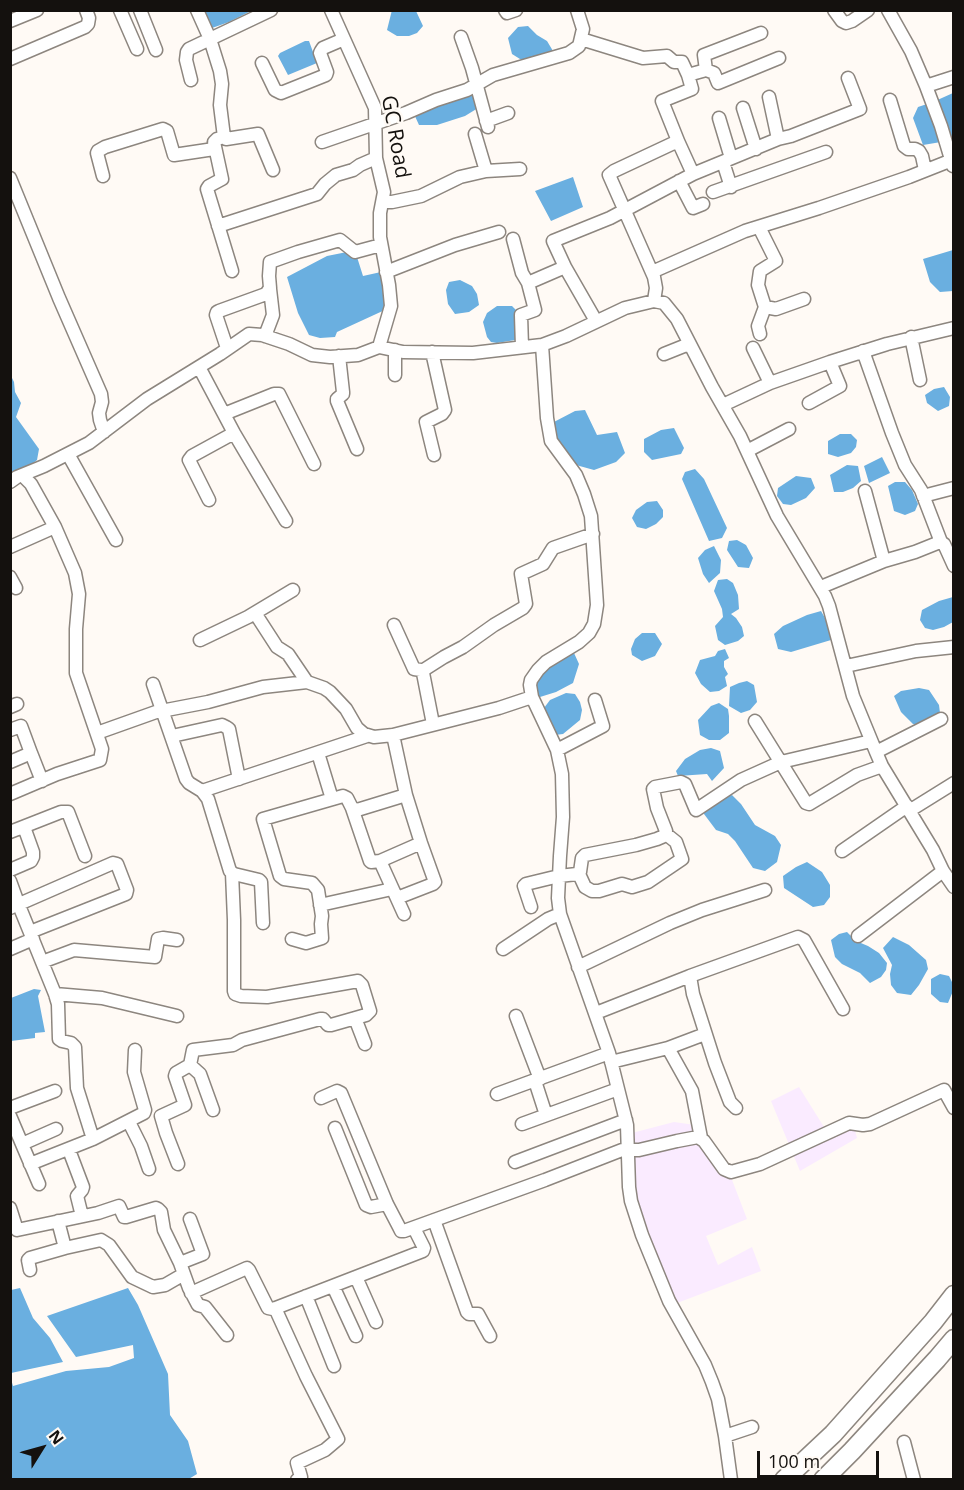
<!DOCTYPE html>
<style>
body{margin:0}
#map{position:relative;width:964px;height:1490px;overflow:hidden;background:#fffaf5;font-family:"Open Sans",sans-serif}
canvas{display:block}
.frame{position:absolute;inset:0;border:12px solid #14110e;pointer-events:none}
.north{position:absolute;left:12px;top:1418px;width:60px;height:60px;-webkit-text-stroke:4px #fffaf5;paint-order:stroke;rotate:53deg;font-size:16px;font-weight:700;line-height:24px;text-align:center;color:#14110e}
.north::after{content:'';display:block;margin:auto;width:21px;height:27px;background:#14110e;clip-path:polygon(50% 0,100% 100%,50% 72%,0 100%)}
.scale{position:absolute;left:757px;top:1451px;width:122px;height:27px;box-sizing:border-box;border:3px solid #14110e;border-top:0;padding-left:8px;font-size:18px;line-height:21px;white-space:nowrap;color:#14110e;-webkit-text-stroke:4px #fffaf5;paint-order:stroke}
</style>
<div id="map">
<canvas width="964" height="1490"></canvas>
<div class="frame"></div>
<div class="north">N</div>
<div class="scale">100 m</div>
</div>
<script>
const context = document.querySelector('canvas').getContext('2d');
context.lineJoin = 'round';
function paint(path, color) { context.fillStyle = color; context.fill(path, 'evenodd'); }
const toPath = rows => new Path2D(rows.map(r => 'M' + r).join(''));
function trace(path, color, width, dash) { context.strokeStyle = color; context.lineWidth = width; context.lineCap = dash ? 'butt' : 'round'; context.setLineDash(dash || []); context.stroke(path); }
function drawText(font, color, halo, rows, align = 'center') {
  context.font = font + ' "Open Sans",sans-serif'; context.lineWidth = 5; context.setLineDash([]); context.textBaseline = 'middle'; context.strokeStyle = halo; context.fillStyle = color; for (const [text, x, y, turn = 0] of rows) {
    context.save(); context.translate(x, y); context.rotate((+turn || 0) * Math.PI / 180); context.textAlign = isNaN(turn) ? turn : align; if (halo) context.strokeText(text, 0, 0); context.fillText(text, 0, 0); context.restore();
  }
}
const industrial = toPath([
 [799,1087,829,1135,853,1124,857,1138,800,1171,771,1101],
 [674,1122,702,1126,729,1172,747,1219,706,1236,718,1265,752,1247,761,1271,672,1305,630,1192,632,1133]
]);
const water = toPath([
 [392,10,416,11,423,26,417,33,409,36,397,36,387,30],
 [200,11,251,11,229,22,212,28,206,23],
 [528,26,537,35,547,41,553,51,549,56,529,61,520,59,512,54,508,38,518,27],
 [305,41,309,41,317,63,288,75,278,56,280,53],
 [471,92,477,99,478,108,465,116,437,125,419,125,414,114],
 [953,93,953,154,941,142,923,145,913,118,918,107,933,102],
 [573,177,583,207,551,221,535,191],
 [953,250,953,291,940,292,930,282,923,259],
 [352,251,357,257,363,276,381,272,384,276,387,309,337,332,335,337,320,338,309,335,298,313,287,277,327,256],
 [460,280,472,286,477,294,479,305,469,312,455,314,448,304,446,290,449,282],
 [497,306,512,306,517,311,520,333,515,340,497,343,491,342,487,337,483,322,487,313],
 [10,374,14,382,15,392,21,403,16,417,39,449,37,460,20,474,10,478],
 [944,387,950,397,949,406,938,411,927,403,925,395,934,389],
 [585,410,597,435,617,432,625,453,616,462,594,470,576,465,557,441,552,423,575,411],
 [674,428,684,448,681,454,652,460,644,452,644,439,661,430],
 [840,434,851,434,857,440,856,447,851,453,838,457,828,454,828,441],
 [882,457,890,473,869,483,864,466],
 [847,465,858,466,861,481,853,488,843,492,834,492,830,475],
 [695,469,704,479,727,528,722,538,709,541,682,479,685,472],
 [796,476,811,478,815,488,806,498,791,505,783,504,777,496,778,488],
 [895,482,905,482,912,490,918,504,915,511,905,515,894,511,888,486],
 [657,501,663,510,663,517,656,524,646,529,637,527,632,518,636,510,647,502],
 [737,540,746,545,753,558,749,568,738,567,727,550,729,541],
 [714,546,721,560,720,573,709,583,703,574,698,558,705,550],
 [727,579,733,583,738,595,739,609,731,614,736,618,742,627,744,636,738,641,725,645,718,640,715,626,723,617,722,609,714,591,718,580],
 [953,597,953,622,944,627,933,630,925,628,920,620,922,610,939,601],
 [821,611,829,625,831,640,791,652,778,649,774,634,783,626,807,615],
 [642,633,655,633,662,644,655,656,642,661,632,655,631,649,635,639],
 [725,649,729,658,724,661,724,667,728,674,725,677,727,686,719,691,710,692,701,684,695,673,700,660,715,656,718,651],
 [563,652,574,653,579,664,573,683,556,692,540,697,533,693,531,682],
 [747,681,754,685,757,702,750,710,741,713,729,706,730,687,739,683],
 [919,688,929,690,939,705,940,713,932,720,922,725,913,724,901,712,894,696,901,691],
 [566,693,575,694,580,702,582,710,580,720,563,734,555,735,544,708,550,700],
 [719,703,728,709,729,716,729,733,720,740,709,740,700,735,698,720,711,706],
 [711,748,720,751,724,768,712,781,707,774,678,776,676,771,685,759,700,750],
 [732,795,741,804,755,825,775,836,781,845,777,862,765,871,753,868,735,841,728,834,716,830,704,814,704,806,718,799],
 [807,862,822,872,830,885,830,897,824,905,813,907,784,888,783,876,796,867],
 [847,932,856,941,868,946,879,953,887,963,886,970,881,977,870,983,860,973,842,964,835,957,831,940,839,934],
 [893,937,909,945,926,960,928,969,919,985,911,995,897,993,891,985,890,974,892,965,883,948],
 [940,974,949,976,953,984,953,991,948,1003,940,1002,931,994,931,979],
 [34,989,41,990,38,996,45,1032,35,1033,35,1038,11,1041,11,998],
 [20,1288,33,1318,50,1338,63,1362,11,1373,11,1290],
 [128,1288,138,1305,168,1374,170,1415,188,1441,197,1474,187,1480,11,1479,11,1379,13,1386,66,1371,109,1367,134,1358,133,1345,76,1357,47,1316]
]);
const minor = toPath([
 [120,10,137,49],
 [140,10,156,50],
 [197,10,210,39,220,71,222,84,220,105,224,137,226,139,258,134,273,170],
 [331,10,375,108,376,158,384,192,380,213,380,237,389,285,391,306,379,347],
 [505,10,507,13,516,10],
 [834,10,842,21,846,23,852,21,868,10],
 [888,10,911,51,926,86,941,126,953,166],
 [10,21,37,10],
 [461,37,472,68,488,127],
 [581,39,643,58,667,56,674,62,682,62,688,75],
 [10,59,85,27,88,24,89,18,86,10],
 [262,63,275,90,281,93,326,75,327,72,320,53,321,51,323,48,344,39],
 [706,70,714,73,718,83,779,58],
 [191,80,186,60,187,52,189,49,271,10],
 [926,86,954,77],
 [769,97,778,139],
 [890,100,904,146,908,149,915,149,919,151,922,156,925,170],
 [743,108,756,149],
 [719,118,731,158],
 [486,121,508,113],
 [475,134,486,171],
 [224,137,217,139,214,142,222,179,209,186,207,189,232,271],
 [678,141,693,174],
 [322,142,406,113,436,100,467,90,493,75,569,53,579,46,583,29,577,10],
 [723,162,731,187],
 [103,176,97,153,98,151,105,147,163,129,167,131,174,155,214,149],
 [10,178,59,298,101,394,102,402,99,413,100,420,104,432],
 [679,181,693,208,703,204],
 [713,192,826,152],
 [383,202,392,202,421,196,460,177,486,171,520,169],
 [218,226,317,194,325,184,336,175,353,170,360,165,376,158],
 [759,227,776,261,760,271,758,285,765,307,758,326,760,334],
 [513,239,522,273,528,283],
 [565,267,596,321],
 [386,272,455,245,499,232],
 [652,272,745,231,819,208,909,177,952,160],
 [654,301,656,288,654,277,609,175,614,171,678,141,662,101,692,89,688,75,706,70,704,55,761,33],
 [765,307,776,309,804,299],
 [265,336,273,315,270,289],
 [911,337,920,380],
 [542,345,547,418,551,441,576,475,584,494,591,516,597,605,594,624,589,633,579,642,546,662,538,670,531,680,530,685,532,697,557,750,562,774,563,817,560,856,558,898,560,914,609,1053,627,1125,629,1187,631,1201,642,1235,669,1301,705,1365,712,1382,718,1399,725,1436,731,1480],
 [522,347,521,315,535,310,528,283,565,267,553,241,610,218,693,174,778,139,791,136,860,109,848,78],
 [227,348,216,315,217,312,219,311,266,294,270,288,269,276,270,262,298,252,340,240,355,252,381,245],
 [753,348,770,383],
 [395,350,395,375],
 [863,351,892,433,905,465,921,490,941,542],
 [432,352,445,410,442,414,426,422,434,455],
 [664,354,689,344],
 [339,356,343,392,343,394,337,399,337,401,357,449],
 [199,367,234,433,286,521],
 [809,403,840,386,830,362],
 [723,405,770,383,830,362,887,344,954,328],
 [224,414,274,394,279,394,314,464],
 [747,451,789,429],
 [68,454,116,540],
 [10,482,17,477,44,466,89,443,147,399,220,354,249,334,262,335,289,344,312,355,330,357,358,355,379,347,403,352,473,353,542,345,566,336,625,308,654,301,664,303,677,319,712,387,740,436,777,516,825,596,829,606,853,696,876,752,882,766,933,850,943,871,954,887],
 [865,491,884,561],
 [923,496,954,488],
 [209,500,189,460,192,456,234,433],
 [10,547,55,527],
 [10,577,16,588],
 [821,587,884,561,915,552,940,542,944,544,954,566],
 [255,613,277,647,288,654,307,682],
 [394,625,414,669,421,670,423,673,433,724],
 [200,640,248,617,293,590],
 [846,666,916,651,954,647],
 [422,671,444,657,463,647,494,625,523,608,526,604,521,574,543,564,553,548,593,534],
 [153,684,186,779,189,783,202,791,208,799,230,871,234,874,259,880,261,882,263,923],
 [10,707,17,704],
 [755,721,806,803,809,804,857,775,882,766],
 [10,730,21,726,31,753,10,762],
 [97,733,156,712,208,702,263,687,307,682,324,688,330,692,346,709,357,728,364,734,374,737,393,735,499,708,532,697],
 [393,735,406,795,421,843,435,882,433,884,397,898],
 [172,736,222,725,226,727,229,729,239,779],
 [557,750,603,726,595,700],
 [876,752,941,719],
 [31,753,42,781],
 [318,753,332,799],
 [202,791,367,736],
 [10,794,57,774,100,760,102,749,76,673,76,629,79,594,75,573,55,527,31,484,22,475],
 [352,808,370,861,371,862,380,861,404,914],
 [909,811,954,783],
 [10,832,61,812,68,812,85,856],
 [842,851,907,806],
 [380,861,421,843],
 [10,870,31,861,33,857,33,852,24,827],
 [579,874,585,887,592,891,599,891,622,884,632,887,648,882,682,859,676,842,666,834],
 [10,881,18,903,55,994,58,1004,59,1039,62,1041,71,1043,75,1047,77,1088,93,1139],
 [320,905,392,889],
 [531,907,524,886,526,884,559,876,577,874,580,872,582,858,585,855,636,845,657,839,664,836,666,831,657,808,653,789,655,787,681,782,685,784,696,810,741,780,781,762,871,741],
 [10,908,113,863,117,864,127,890,126,894,30,932],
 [858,936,943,871],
 [292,939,306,943,322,938,321,924,322,916,318,890,312,883,284,879,280,876,263,819,343,796,347,798,352,808,357,810,406,795],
 [10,949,33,939],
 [503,949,548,919,560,914],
 [42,962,74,950,155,957,158,939,163,938,177,940],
 [578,967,670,923,702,910,765,890],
 [690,976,693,994,715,1063,730,1102,736,1108],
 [55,994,102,998,177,1016],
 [596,1013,690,976,798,937,804,940,843,1009],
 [516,1016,540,1079],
 [355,1018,365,1044],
 [668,1048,692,1091,701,1138],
 [611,1062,668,1048,705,1034],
 [190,1065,200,1074,213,1110],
 [535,1081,546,1115],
 [497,1094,609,1053],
 [321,1098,337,1091,341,1093,387,1204,399,1227,401,1231,404,1231,545,1180,622,1150,639,1150,677,1141,698,1137,704,1141,724,1169,731,1172,760,1164,849,1123,863,1125,870,1124,944,1090,954,1108],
 [10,1108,55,1091],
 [10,1116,39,1184],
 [129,1122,141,1146,149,1169],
 [522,1124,618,1089],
 [335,1128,366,1205,371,1207,387,1204],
 [22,1144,56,1129],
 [69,1150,83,1187,82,1190,77,1196,82,1216],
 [515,1162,626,1120],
 [30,1164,93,1139,144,1113,145,1110,134,1072,135,1050],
 [178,1164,166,1133,161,1116,185,1105,175,1076,176,1073,190,1065,193,1050,233,1045,242,1040,320,1019,323,1019,328,1025,331,1025,366,1015,370,1011,362,985,358,981,267,997,241,996,235,994,234,991,234,920,232,873],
 [10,1208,17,1230,98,1213,119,1206,124,1217,126,1217,156,1208,158,1209,161,1212,164,1230,180,1263,189,1288,198,1305,205,1307,227,1335],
 [434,1220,467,1312,469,1314,478,1314,490,1336],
 [58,1221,65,1248,101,1240,109,1245,132,1277,153,1287,165,1285,184,1274],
 [180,1263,203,1254,190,1219],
 [30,1270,28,1260,30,1258,65,1248],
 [356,1277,376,1322],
 [333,1286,356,1336],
 [191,1293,247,1268,249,1270,268,1308,273,1309,423,1251,424,1248,414,1228],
 [306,1296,334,1366],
 [275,1308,306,1376,338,1439,325,1450,297,1463,301,1477,297,1480],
 [725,1436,752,1427],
 [904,1442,914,1480]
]);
const highway = toPath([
 [784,1480,833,1434,933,1322,954,1295],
 [823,1480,852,1451,937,1359,954,1339]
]);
const streetNames = [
 ["GC Road",395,137,80]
];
paint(industrial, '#faebff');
paint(water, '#6aafe0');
trace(minor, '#8d867f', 15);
trace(highway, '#8d867f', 21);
trace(minor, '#fff', 12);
trace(highway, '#fff', 18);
drawText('21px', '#14110e', '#fffaf5', streetNames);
</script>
